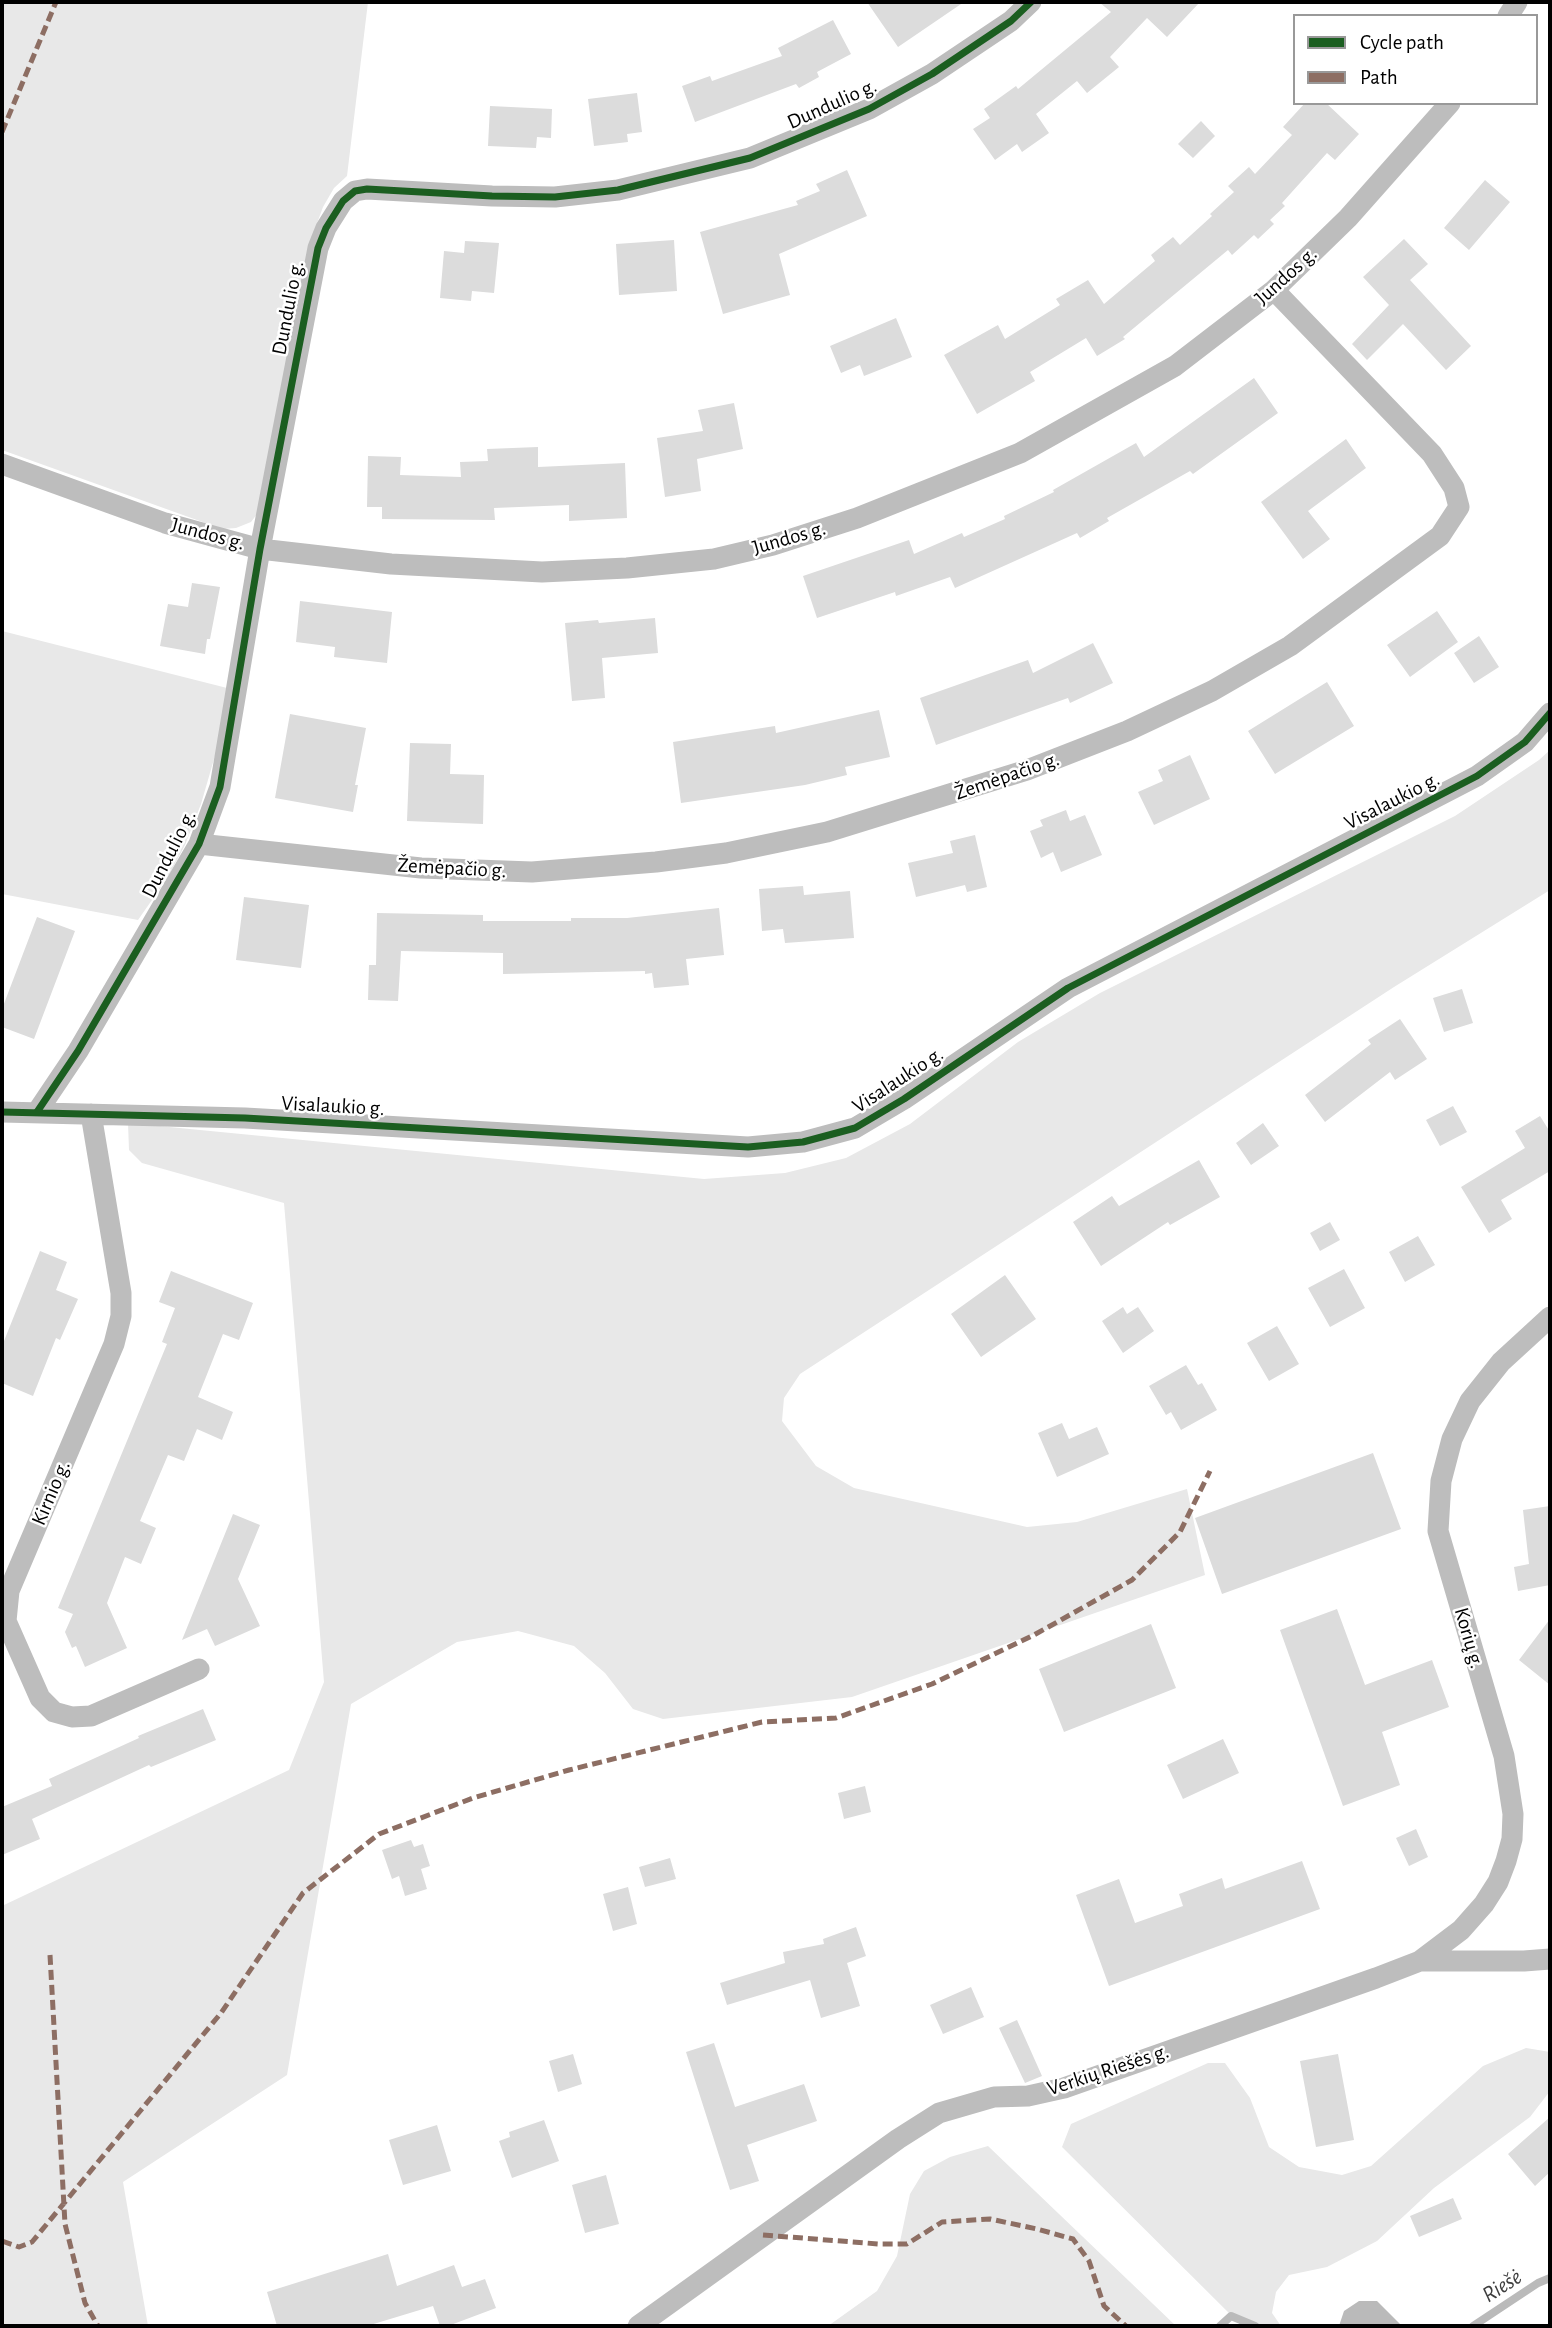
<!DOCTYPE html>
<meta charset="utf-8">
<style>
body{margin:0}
#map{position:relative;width:1552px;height:2328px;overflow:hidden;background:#fff;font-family:"Alegreya Sans",sans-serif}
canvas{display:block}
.frame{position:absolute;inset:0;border:4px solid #000;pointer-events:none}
.legend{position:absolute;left:1293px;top:14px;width:245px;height:91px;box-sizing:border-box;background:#fff;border:2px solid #999;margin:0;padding:9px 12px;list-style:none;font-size:21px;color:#000}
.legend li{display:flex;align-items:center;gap:14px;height:35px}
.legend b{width:35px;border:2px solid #999}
</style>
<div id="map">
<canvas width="1552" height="2328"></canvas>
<div class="frame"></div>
<ul class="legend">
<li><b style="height:9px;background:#1b5e20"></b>Cycle path</li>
<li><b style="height:9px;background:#8d6e63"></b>Path</li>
</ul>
</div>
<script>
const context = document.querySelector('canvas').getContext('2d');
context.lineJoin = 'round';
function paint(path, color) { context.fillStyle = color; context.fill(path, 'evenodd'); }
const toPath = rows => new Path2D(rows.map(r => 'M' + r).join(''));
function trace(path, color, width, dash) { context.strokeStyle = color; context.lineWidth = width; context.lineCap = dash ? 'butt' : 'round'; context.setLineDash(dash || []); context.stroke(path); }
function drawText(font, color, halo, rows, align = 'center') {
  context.font = font + ' "Alegreya Sans",sans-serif'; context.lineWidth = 5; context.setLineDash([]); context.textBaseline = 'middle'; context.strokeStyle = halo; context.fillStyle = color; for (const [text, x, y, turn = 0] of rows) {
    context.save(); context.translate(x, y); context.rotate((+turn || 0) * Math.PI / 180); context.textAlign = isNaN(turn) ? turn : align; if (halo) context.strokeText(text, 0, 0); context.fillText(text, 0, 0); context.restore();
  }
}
const green = toPath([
 [2,2,368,2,347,176,334,188,323,207,316,226,260,510,251,522,236,528,222,529,2,450],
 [2,631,231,689,223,728,201,804,185,845,168,877,138,920,2,894],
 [1550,750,1550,890,1394,987,800,1374,784,1398,782,1421,816,1466,854,1488,1027,1527,1077,1522,1187,1489,1205,1575,852,1697,663,1719,633,1709,605,1673,574,1646,518,1631,457,1642,351,1704,287,2075,123,2182,148,2326,2,2326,2,1904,4,1905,289,1770,324,1682,284,1203,142,1163,129,1150,128,1123,704,1179,785,1173,846,1158,910,1124,1018,1042,1100,993,1455,816,1539,760],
 [1526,2048,1550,2052,1550,2091,1530,2117,1434,2188,1377,2241,1327,2267,1289,2275,1276,2292,1272,2313,1281,2326,1242,2326,1062,2147,1071,2124,1208,2063,1225,2063,1250,2098,1269,2147,1299,2167,1342,2175,1371,2166,1483,2066],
 [988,2146,1176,2326,828,2326,877,2291,897,2256,910,2194,924,2171,950,2157]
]);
const water = toPath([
 [1359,2301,1377,2301,1402,2326,1339,2326,1344,2311]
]);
const stream = toPath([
 [1220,2326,1231,2316,1255,2326],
 [1473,2326,1538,2283,1550,2278]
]);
const building = toPath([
 [867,2,964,2,898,47],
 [1099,2,1200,2,1167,37,1147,18,1110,57,1119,67,1087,93,1077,81,1036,114,1049,133,1022,152,1017,144,995,160,973,129,990,118,984,109,1016,86,1018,89,1111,12],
 [833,20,851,54,817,72,819,77,799,88,796,84,695,122,682,86,710,76,712,81,782,56,778,48],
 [637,93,642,132,627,134,628,142,594,146,588,99],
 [1305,103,1326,103,1359,134,1335,160,1327,153,1282,203,1285,206,1270,220,1274,224,1258,239,1254,235,1232,255,1228,250,1123,337,1125,339,1097,356,1086,338,1030,372,1035,381,977,414,944,355,998,325,1005,339,1060,305,1056,299,1088,280,1104,304,1155,261,1151,255,1173,237,1180,245,1212,216,1210,214,1234,192,1228,186,1249,167,1255,174,1292,135,1283,127],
 [490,106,552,109,551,138,537,137,536,148,488,146],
 [1201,121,1215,136,1193,158,1178,144],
 [847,170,867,216,779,254,790,295,723,314,700,232,798,205,796,201,820,191,816,184],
 [1485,180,1510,202,1469,250,1444,228],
 [1404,239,1428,264,1410,280,1471,346,1446,370,1403,324,1367,360,1352,344,1389,305,1363,277],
 [674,240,677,291,619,295,616,244],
 [465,241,499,243,494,293,472,291,471,301,440,298,444,251,464,253],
 [896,318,912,357,864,376,860,365,841,373,830,346],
 [1254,378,1278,413,1193,474,1190,471,1107,518,1109,521,1080,538,1077,533,955,588,950,577,896,596,895,592,817,618,803,576,909,540,914,554,962,533,964,537,1005,519,1004,516,1054,492,1053,490,1136,443,1144,457],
 [734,403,743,449,697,459,701,491,665,497,657,438,703,431,698,410],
 [1346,439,1366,468,1308,511,1330,539,1303,559,1261,502],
 [538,447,538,467,625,463,627,518,569,521,569,505,494,508,495,520,382,519,382,507,367,507,368,456,401,457,400,475,461,477,460,462,488,461,487,449],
 [192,583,220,587,210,639,207,639,205,654,160,646,168,604,188,607],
 [300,601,392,612,387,663,334,657,335,647,296,642],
 [1437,611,1458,642,1410,677,1387,645],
 [655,618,658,653,602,658,605,698,572,701,565,623,598,620,599,623],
 [1479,636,1499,667,1474,683,1454,653],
 [1093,643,1113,683,1070,703,1068,698,936,745,920,698,1028,660,1033,673],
 [1327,682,1354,726,1275,774,1248,731],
 [879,710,890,757,845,767,847,775,805,785,681,803,673,742,775,726,776,733],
 [290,714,366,728,355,785,358,785,353,812,275,798],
 [410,743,451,744,450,774,484,775,483,824,407,821],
 [1190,755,1210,799,1154,825,1138,792,1163,781,1158,770],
 [1066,810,1070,821,1085,815,1102,855,1061,872,1053,852,1041,858,1030,831,1043,826,1040,820],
 [975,835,987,887,967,892,965,885,916,897,908,863,953,853,950,841],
 [803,886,804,895,850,891,854,938,785,943,783,929,762,931,759,889],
 [244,897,309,905,301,968,236,960],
 [719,908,724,955,686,959,689,985,654,988,652,973,645,974,645,971,503,974,503,953,401,951,398,1001,368,1000,369,965,376,965,377,913,483,915,483,921,571,921,571,918,627,918],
 [37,917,75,931,34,1039,2,1027,2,1009],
 [1462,989,1473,1023,1444,1032,1433,998],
 [1400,1019,1427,1059,1395,1080,1390,1072,1325,1122,1305,1095,1371,1044,1368,1040],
 [1453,1106,1467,1132,1440,1146,1426,1120],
 [1540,1116,1550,1132,1550,1171,1501,1200,1512,1219,1489,1233,1461,1187,1525,1148,1515,1131],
 [1263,1123,1279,1146,1251,1165,1236,1143],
 [1199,1160,1220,1197,1170,1225,1168,1222,1101,1266,1073,1222,1112,1196,1119,1206],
 [1330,1222,1340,1240,1320,1251,1310,1233],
 [1418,1236,1435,1265,1405,1282,1389,1252],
 [40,1251,67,1262,56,1290,78,1299,60,1340,56,1338,33,1396,2,1383,2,1346],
 [1344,1269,1365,1308,1330,1327,1308,1288],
 [171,1271,253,1303,239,1340,223,1334,198,1397,233,1412,222,1440,197,1429,184,1461,168,1455,140,1521,156,1528,141,1564,125,1557,107,1603,127,1648,85,1667,76,1646,72,1648,65,1632,73,1614,58,1608,167,1344,162,1342,175,1308,159,1302],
 [1005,1275,1036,1319,981,1357,951,1314],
 [1123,1307,1127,1314,1138,1307,1154,1331,1123,1353,1102,1321],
 [1277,1326,1299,1364,1269,1381,1247,1343],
 [1186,1365,1198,1385,1202,1383,1217,1410,1181,1430,1171,1412,1166,1415,1149,1386],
 [1062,1423,1069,1439,1097,1427,1109,1454,1057,1477,1038,1433],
 [1373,1453,1401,1529,1222,1594,1195,1518],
 [1550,1506,1550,1585,1518,1591,1514,1567,1529,1564,1523,1510],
 [233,1514,260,1525,238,1579,260,1626,215,1646,207,1629,182,1640],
 [1337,1609,1365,1685,1432,1660,1449,1707,1382,1732,1400,1785,1343,1806,1280,1630],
 [1550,1619,1550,1685,1519,1660],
 [1151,1624,1176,1688,1064,1732,1039,1669],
 [203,1709,216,1740,151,1767,149,1765,32,1819,40,1839,2,1855,2,1807,52,1786,49,1779,139,1738,138,1736],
 [1223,1739,1239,1773,1183,1799,1167,1765],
 [865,1786,871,1812,844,1819,838,1793],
 [1416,1829,1428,1857,1409,1866,1396,1838],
 [411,1840,414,1847,423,1844,430,1866,421,1869,427,1889,405,1896,399,1876,392,1879,382,1850],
 [670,1858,676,1879,645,1887,639,1867],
 [1302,1861,1320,1909,1109,1986,1076,1895,1119,1879,1135,1923,1183,1906,1179,1894,1222,1878,1225,1889],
 [628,1887,637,1924,613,1931,603,1894],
 [856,1927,866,1956,847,1963,860,2006,821,2018,810,1980,727,2005,720,1983,785,1963,783,1952,824,1944,823,1939],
 [971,1987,984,2017,943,2034,930,2005],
 [1017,2020,1042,2076,1025,2083,999,2028],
 [714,2043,735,2107,804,2084,817,2121,747,2145,759,2181,730,2190,686,2052],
 [573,2054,582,2084,558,2092,549,2061],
 [1338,2054,1354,2140,1316,2147,1300,2061],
 [1550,2117,1550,2172,1535,2186,1508,2154],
 [544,2120,559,2161,512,2178,499,2141,510,2137,509,2132],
 [437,2125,451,2171,403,2185,389,2140],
 [606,2175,619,2224,585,2233,572,2185],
 [1453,2198,1462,2219,1419,2237,1410,2216],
 [388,2254,397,2286,454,2265,462,2287,485,2279,496,2308,448,2326,440,2326,433,2306,367,2326,277,2326,267,2292]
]);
const street = toPath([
 [1508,16,1517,2],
 [2,464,165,523,260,549,391,564,542,572,627,568,714,559,773,545,857,518,1020,453,1175,366,1274,290,1348,218,1450,103],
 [199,844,421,868,532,872,656,862,726,853,827,832,1027,770,1127,731,1212,691,1290,646,1440,536,1459,507,1454,488,1432,454,1274,290],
 [2,1112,245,1118,748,1147,803,1142,855,1128,904,1099,1068,988,1477,776,1525,742,1550,713],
 [37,1112,78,1051,199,844,220,787,260,549,318,248,326,228,343,201,355,191,367,189,492,196,555,197,618,190,750,158,869,109,932,74,1011,21,1031,2],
 [91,1114,121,1293,121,1316,114,1344,9,1591,6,1621,40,1698,54,1712,72,1717,91,1716,199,1669],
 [1420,1961,1461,1930,1484,1904,1498,1882,1506,1861,1512,1839,1513,1814,1504,1756,1438,1531,1441,1481,1452,1439,1470,1401,1501,1362,1550,1317],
 [638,2326,898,2139,939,2113,994,2097,1028,2096,1064,2088,1376,1978,1420,1961,1524,1961,1550,1959]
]);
const quiet = toPath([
 [2,132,56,2],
 [50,1955,65,2224,85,2303,98,2326],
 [763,2235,879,2244,907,2244,942,2222,990,2219,1037,2229,1073,2239,1089,2261,1104,2306,1126,2326],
 [2,2241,19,2247,32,2242,221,2013,303,1893,379,1834,473,1798,569,1770,762,1722,836,1718,932,1684,1034,1635,1132,1580,1180,1532,1210,1471]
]);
const cycleway = toPath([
 [2,1112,245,1118,748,1147,803,1142,855,1128,904,1099,1068,988,1477,776,1525,742,1550,713],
 [37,1112,78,1051,199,844,220,787,260,549,318,248,326,228,343,201,355,191,367,189,492,196,555,197,618,190,750,158,869,109,932,74,1011,21,1031,2]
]);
const streetNames = [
 ["Dundulio g.",832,104,-24],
 ["Jundos g.",1286,276,-42],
 ["Dundulio g.",288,308,-79],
 ["Jundos g.",208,534,15],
 ["Jundos g.",789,538,-16],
 ["Žemėpačio g.",1007,776,-19],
 ["Visalaukio g.",1392,801,-27],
 ["Dundulio g.",169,854,-63],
 ["Žemėpačio g.",452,868,3],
 ["Visalaukio g.",898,1080,-33],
 ["Visalaukio g.",333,1106,3],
 ["Kirnio g.",51,1493,-67],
 ["Korių g.",1469,1638,74],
 ["Verkių Riešės g.",1108,2070,-18]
];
const waterNames = [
 ["Riešė",1502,2286,-32]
];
paint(green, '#e8e8e8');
paint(water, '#bababa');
trace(stream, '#bababa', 8);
paint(building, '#dcdcdc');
trace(street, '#bdbdbd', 21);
trace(quiet, '#8d6e63', 5, [10, 5]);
trace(cycleway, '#1b5e20', 7);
drawText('21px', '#000', '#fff', streetNames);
drawText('italic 23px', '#3e3e3e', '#fff', waterNames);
</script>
